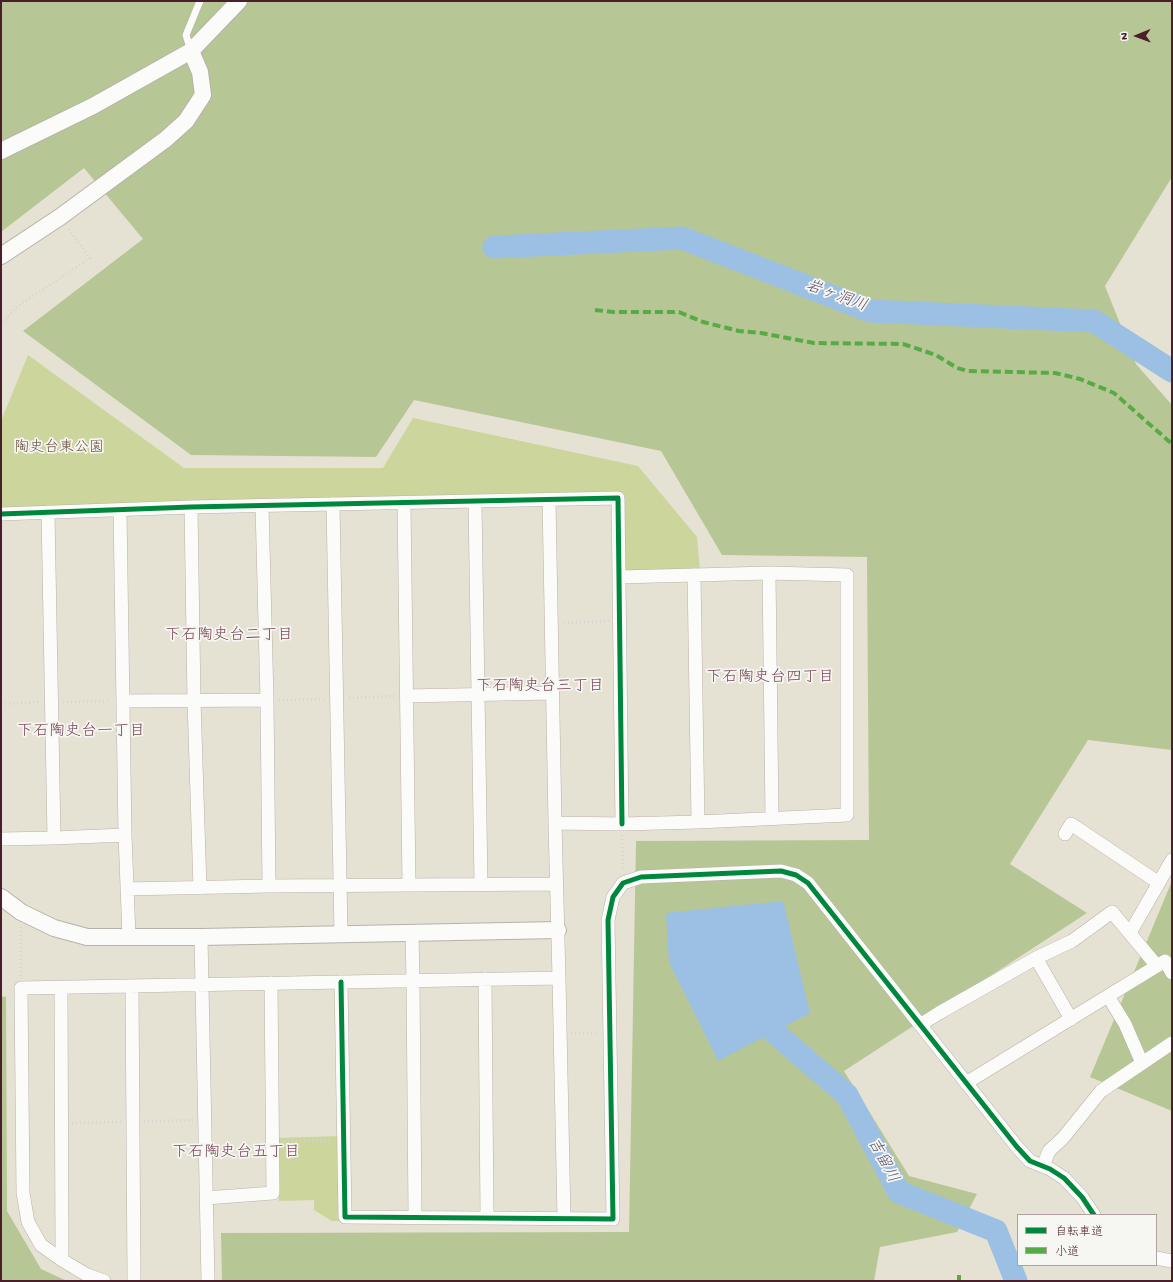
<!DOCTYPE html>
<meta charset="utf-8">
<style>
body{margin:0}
#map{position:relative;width:1173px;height:1282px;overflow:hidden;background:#e5e2d4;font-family:"Gochi Hand","Klee One",sans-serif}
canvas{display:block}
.frame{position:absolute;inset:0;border:2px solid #4a1f2b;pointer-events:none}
.legend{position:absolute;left:1017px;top:1214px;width:140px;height:52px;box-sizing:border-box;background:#f6f6f2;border:1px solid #b1a0a2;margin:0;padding:5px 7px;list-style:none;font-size:12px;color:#4a1f2b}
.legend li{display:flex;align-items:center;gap:8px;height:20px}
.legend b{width:20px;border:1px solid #b1a0a2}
.north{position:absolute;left:1117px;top:16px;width:40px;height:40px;-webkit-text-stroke:3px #f6f6f2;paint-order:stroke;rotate:269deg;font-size:11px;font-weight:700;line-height:16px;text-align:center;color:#4a1f2b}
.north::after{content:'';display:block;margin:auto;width:14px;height:18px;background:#4a1f2b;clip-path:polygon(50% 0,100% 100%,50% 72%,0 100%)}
</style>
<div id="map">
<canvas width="1173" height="1282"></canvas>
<div class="frame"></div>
<ul class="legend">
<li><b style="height:5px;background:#00873e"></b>自転車道</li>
<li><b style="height:5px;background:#57aa44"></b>小道</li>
</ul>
<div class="north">N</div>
</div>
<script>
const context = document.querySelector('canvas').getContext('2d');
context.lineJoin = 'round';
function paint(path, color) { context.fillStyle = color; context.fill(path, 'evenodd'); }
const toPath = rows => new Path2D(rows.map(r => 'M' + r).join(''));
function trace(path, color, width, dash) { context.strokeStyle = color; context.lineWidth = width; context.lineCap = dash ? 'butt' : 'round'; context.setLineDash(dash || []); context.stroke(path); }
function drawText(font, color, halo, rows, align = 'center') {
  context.font = font + ' "Gochi Hand","Klee One",sans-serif'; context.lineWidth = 3.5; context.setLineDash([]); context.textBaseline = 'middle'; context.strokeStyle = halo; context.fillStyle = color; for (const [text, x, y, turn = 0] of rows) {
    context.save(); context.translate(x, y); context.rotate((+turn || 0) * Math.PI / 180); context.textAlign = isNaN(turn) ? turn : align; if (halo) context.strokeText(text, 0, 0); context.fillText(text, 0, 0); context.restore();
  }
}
const green = toPath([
 [28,355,184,468,383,468,413,418,638,466,697,537,700,570,626,572,623,493,1,509,1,421],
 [340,1136,341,1221,332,1221,314,1210,314,1200,279,1201,278,1138]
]);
const forest = toPath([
 [1,1,1172,1,1172,177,1105,286,1136,364,1172,405,1172,750,1088,740,1010,864,1087,913,844,1071,909,1176,977,1194,957,1232,880,1247,874,1281,222,1281,221,1233,629,1232,636,841,869,840,867,557,722,555,661,451,414,400,376,457,191,455,23,331,143,239,84,168,1,232],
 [1172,881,1172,1111,1090,1077],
 [1,996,6,997,7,1211,41,1269,67,1281,1,1281]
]);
const water = toPath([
 [783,901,810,1013,718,1061,669,962,666,913]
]);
const river = toPath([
 [494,247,682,238,870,311,1094,321,1172,371],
 [774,1032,847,1095,899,1192,996,1231,1016,1281]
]);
const path = toPath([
 [1,326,15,308,90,258,68,228],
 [564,623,609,621],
 [349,698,394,696],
 [279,700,324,699],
 [63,702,110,701],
 [1,704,40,702],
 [622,835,623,870],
 [21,927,21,976],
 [571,1033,598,1033],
 [144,1121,193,1120],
 [72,1123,121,1122],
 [284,1141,331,1140]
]);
const service = toPath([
 [191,51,186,35,200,1]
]);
const minor = toPath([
 [549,500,555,823,559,978,564,1218],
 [475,502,481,884],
 [404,503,409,885],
 [333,504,341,934],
 [262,506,267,700,269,886],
 [191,507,194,701,200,888],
 [120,510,125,835,129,937],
 [48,512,54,838],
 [1,514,191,507,618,498,622,824],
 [769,573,772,818],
 [620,577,769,573,847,575,847,815,698,822],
 [407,696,552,693],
 [123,701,267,700],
 [555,823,622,824,698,822,694,575],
 [1065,834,1071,824,1159,883],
 [1,839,54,838,125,835],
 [127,889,269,886,556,884],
 [412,933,413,980,415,1217],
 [1130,933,1172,860],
 [201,937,208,1281],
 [1036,958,1071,1019],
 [485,979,487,1218],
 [341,982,345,1217,613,1219,608,920,613,897,623,883,641,877,781,871,796,875,808,883,1017,1147,1030,1161,1050,1169,1064,1178,1082,1197,1094,1215],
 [132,986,134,1281],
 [61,987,62,1260],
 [1108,996,1125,1024,1142,1063],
 [920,1025,939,1013,1036,958,1072,941,1112,912,1157,966],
 [966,1083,1165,961,1172,973],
 [1043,1166,1049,1151,1063,1138,1101,1091,1172,1043],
 [206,1198,273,1193,271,983],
 [1156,1258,1172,1261],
 [104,1281,87,1275,62,1260,41,1245,28,1222,23,1193,21,988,559,978]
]);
const tertiary = toPath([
 [1,151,93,106,191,51,239,1],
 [1,256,60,217,166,139,186,121,203,95,200,72,191,51],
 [1,897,21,912,54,928,87,937,201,937,558,930]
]);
const quiet = toPath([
 [595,310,613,312,679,312,703,322,739,331,761,333,814,343,903,344,936,355,957,368,968,371,1055,373,1080,379,1114,393,1172,444],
 [959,1275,959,1281]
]);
const cycleway = toPath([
 [1,514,191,507,618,498,622,824],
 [341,982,345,1217,613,1219,608,920,613,897,623,883,641,877,781,871,796,875,808,883,1017,1147,1030,1161,1050,1169,1064,1178,1082,1197,1094,1215]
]);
const parkNames = [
 ["陶史台東公園",59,449]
];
const waterNames = [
 ["岩ヶ洞川",836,297,20],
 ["吉留川",882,1161,62]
];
const neighbourhoodNames = [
 ["下石陶史台二丁目",229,637],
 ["下石陶史台四丁目",770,679],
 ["下石陶史台三丁目",540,688],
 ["下石陶史台一丁目",81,733],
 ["下石陶史台五丁目",236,1154]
];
paint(green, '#ccd59c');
paint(forest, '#b7c695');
paint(water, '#9bc0e3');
trace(river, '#9bc0e3', 23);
trace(service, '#b7b1a9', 8);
trace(minor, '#b7b1a9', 14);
trace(tertiary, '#b7b1a9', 18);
trace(path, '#d6d3d0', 2.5, [1, 3]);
trace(service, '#fbfbf9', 7);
trace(minor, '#fbfbf9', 13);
trace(tertiary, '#fbfbf9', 16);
trace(quiet, '#57aa44', 4, [8, 4]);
trace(cycleway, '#00873e', 5);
drawText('15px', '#6b533f', '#f6f6f2', parkNames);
drawText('italic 16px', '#5b526e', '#f6f6f2', waterNames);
drawText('16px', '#7c485a', '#f6f6f2', neighbourhoodNames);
</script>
